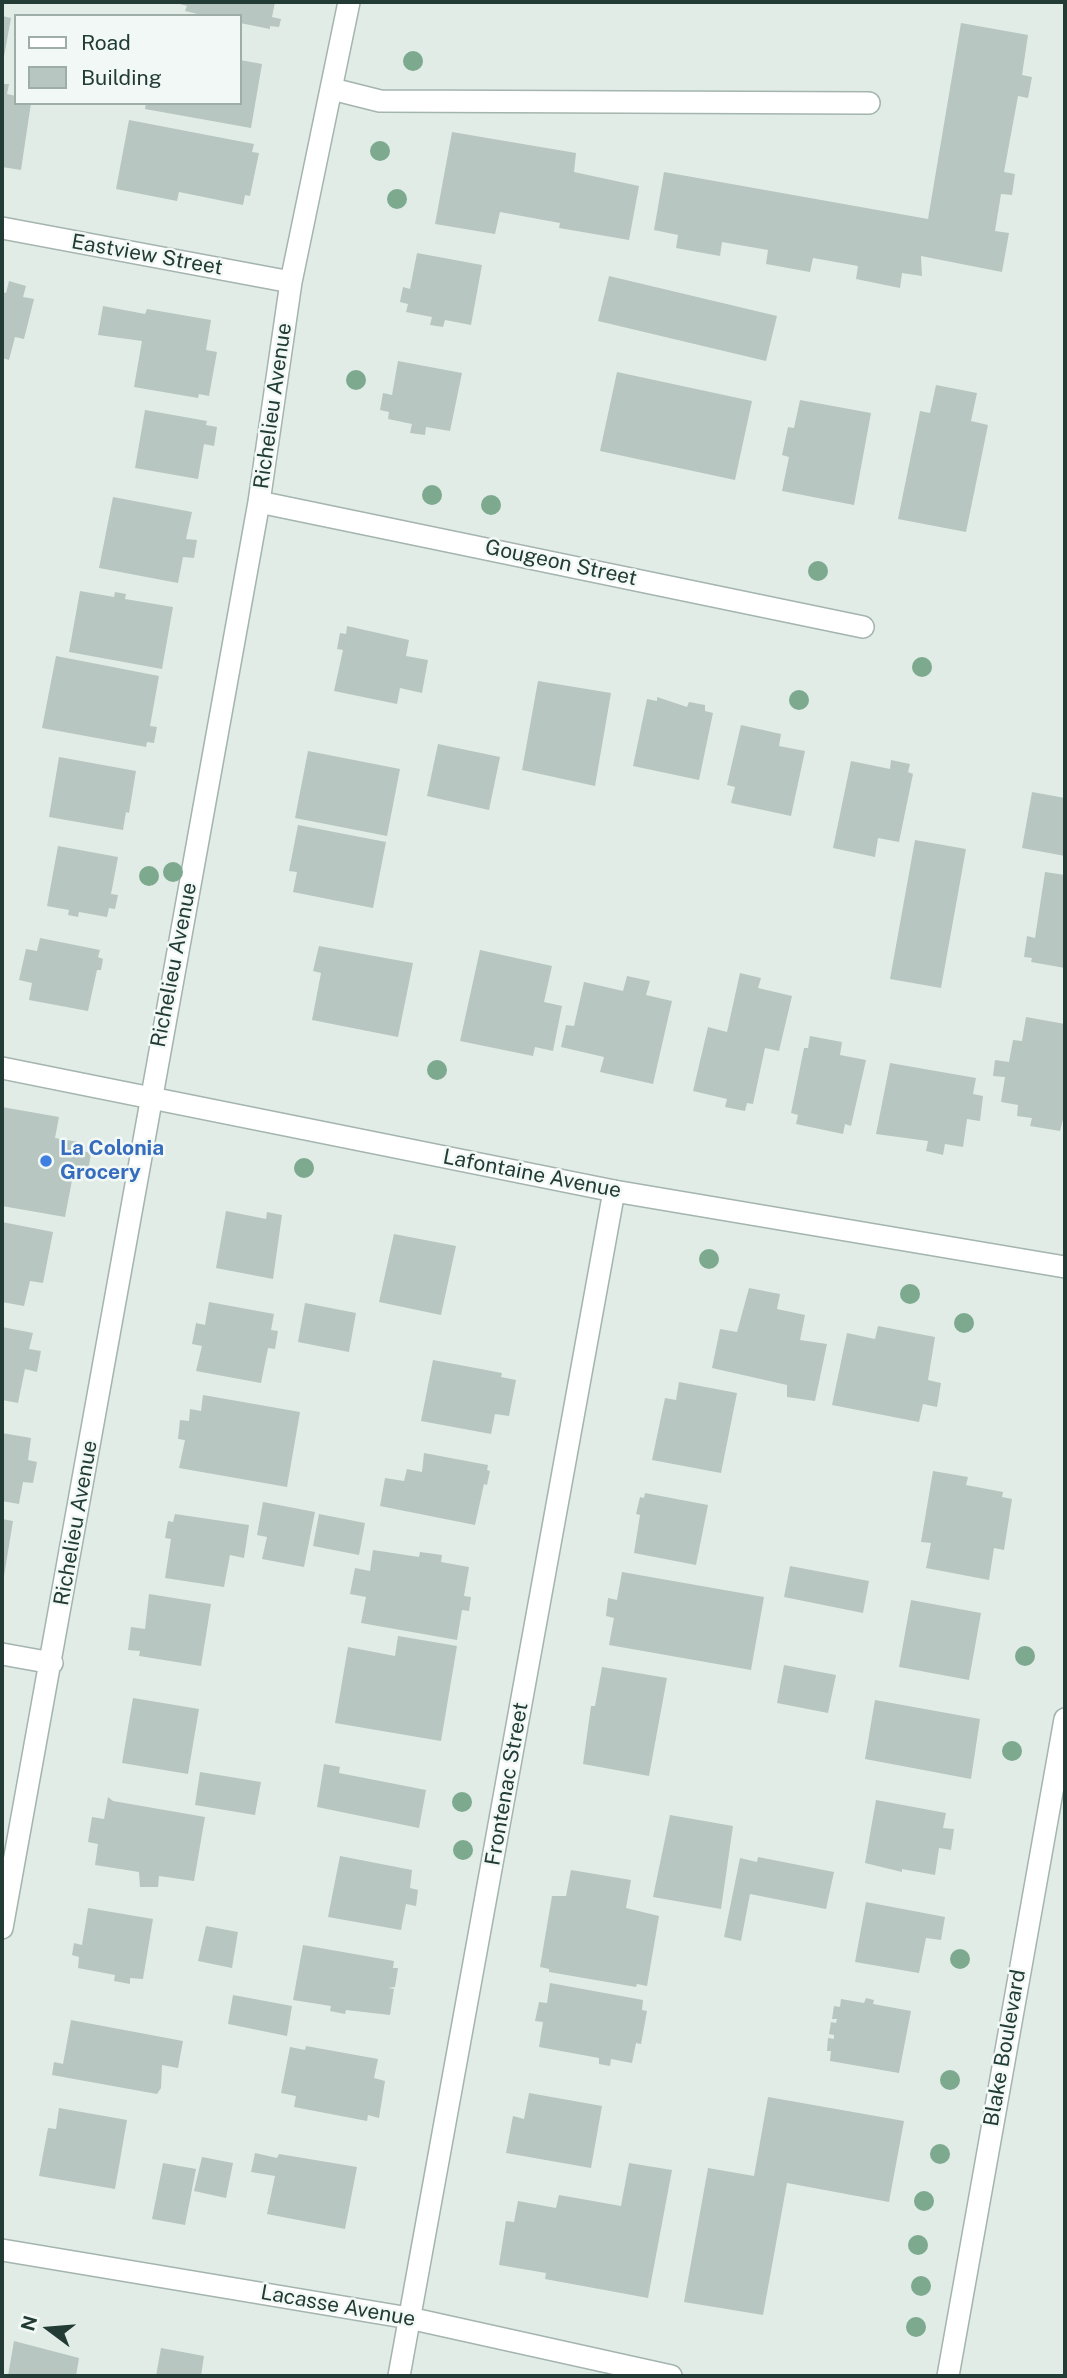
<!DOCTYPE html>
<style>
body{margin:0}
#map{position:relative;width:1067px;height:2378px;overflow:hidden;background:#e1ece7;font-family:"Public Sans",sans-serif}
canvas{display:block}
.frame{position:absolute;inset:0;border:4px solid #223c35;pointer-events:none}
.legend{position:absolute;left:14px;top:14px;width:228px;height:91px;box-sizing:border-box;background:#f2f8f5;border:2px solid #9fada8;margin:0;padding:9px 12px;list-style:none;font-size:21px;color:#223c35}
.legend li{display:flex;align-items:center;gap:14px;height:35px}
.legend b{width:35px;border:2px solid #9fada8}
.north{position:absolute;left:14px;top:2294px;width:70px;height:70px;-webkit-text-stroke:5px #f2f8f5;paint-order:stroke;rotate:286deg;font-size:19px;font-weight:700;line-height:28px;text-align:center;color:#223c35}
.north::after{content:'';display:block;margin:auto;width:24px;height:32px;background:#223c35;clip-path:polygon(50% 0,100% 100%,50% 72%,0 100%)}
</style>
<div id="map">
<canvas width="1067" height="2378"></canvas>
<div class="frame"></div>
<ul class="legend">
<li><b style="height:9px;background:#fff"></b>Road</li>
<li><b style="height:19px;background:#b7c6c0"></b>Building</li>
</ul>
<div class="north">N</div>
</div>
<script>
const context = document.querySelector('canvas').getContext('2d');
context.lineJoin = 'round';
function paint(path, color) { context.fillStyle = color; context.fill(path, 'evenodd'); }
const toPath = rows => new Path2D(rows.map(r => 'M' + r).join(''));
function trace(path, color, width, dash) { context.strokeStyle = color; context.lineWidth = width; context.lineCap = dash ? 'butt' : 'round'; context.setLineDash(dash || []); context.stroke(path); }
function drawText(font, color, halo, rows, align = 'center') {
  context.font = font + ' "Public Sans",sans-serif'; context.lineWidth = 5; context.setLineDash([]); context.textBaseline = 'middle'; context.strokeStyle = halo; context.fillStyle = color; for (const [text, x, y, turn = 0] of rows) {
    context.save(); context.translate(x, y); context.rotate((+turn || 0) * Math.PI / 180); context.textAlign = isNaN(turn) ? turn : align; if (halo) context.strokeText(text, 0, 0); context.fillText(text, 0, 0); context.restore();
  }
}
const building = toPath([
 [173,2,275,2,272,17,281,19,279,27,270,26,270,29,240,23,240,16,206,16,185,11,187,6],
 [2,16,11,18,3,62,2,62],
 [961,23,1028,35,1022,75,1032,77,1028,98,1018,96,1004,172,1015,174,1012,195,1001,194,995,231,1009,233,1002,272,921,256,922,276,902,273,900,288,856,279,858,266,813,258,810,272,766,264,768,250,722,242,720,256,676,248,678,235,654,230,664,172,928,219],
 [240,60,262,64,251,128,145,109,146,103,240,103],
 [2,84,9,84,7,94,16,96,16,103,31,103,21,170,2,167],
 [129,120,254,144,252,152,259,153,250,196,245,195,243,205,179,192,177,201,116,189],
 [452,132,576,153,574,172,639,186,629,240,559,228,560,223,500,212,495,234,435,224],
 [417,253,482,265,471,325,445,320,443,327,430,325,432,317,406,312,408,304,400,302,403,287,410,289],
 [609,276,777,316,766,361,598,321],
 [9,281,26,286,23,297,34,299,24,339,15,337,9,360,2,358,2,292,6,293],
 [103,306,145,314,147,309,211,320,206,350,217,352,209,396,199,394,198,398,134,387,142,341,98,335],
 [398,361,462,373,450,431,426,427,425,435,410,433,412,424,388,419,389,412,380,410,383,393,392,395],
 [617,372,752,401,735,480,600,451],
 [936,385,977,393,971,421,988,425,966,532,898,519,920,411,930,413],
 [800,400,871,413,854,505,782,491,789,457,782,455,788,427,794,428],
 [145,410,207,421,206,425,217,427,214,446,204,444,198,479,135,468],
 [113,497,192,512,186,539,197,540,194,558,183,557,178,583,99,568],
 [80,591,114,597,115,592,126,594,125,599,173,607,162,669,69,652],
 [347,626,409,640,406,656,428,660,422,693,400,688,397,704,334,691,343,650,337,649,340,633,346,634],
 [56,656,159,676,150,726,157,727,154,743,147,742,146,747,42,728],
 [538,681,611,693,595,786,522,770],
 [657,697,687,707,689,702,705,705,705,711,713,713,699,780,633,766,647,699,657,701],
 [741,725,781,734,779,746,805,751,791,816,731,803,735,787,727,785],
 [438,744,500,757,489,810,427,796],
 [308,751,400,769,387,836,295,818],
 [59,757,136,771,129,813,126,812,123,830,49,817],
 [891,760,910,764,908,772,913,774,899,842,878,838,875,857,833,848,851,761,890,769],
 [1032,792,1065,798,1065,856,1022,848],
 [298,825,386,842,373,908,293,892,297,872,289,871],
 [915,840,966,849,941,988,890,979],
 [58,846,118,857,111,894,118,895,115,909,109,908,107,917,79,912,78,917,68,915,69,910,47,906],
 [1045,872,1065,875,1065,968,1031,962,1032,958,1024,957,1027,936,1035,938],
 [40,938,100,950,98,957,103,959,101,970,97,970,88,1011,29,1000,32,983,19,980,26,949,37,951],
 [319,946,413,963,398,1037,312,1020,321,973,313,971],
 [480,950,552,966,544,1002,562,1006,553,1051,535,1047,533,1056,460,1041],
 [740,973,761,978,758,988,792,996,779,1051,765,1048,753,1104,747,1103,745,1111,725,1107,727,1099,693,1091,708,1027,727,1032],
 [627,976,650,981,646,995,672,1001,653,1084,600,1072,604,1057,561,1047,566,1025,574,1026,584,982,623,991],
 [1026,1017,1065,1024,1065,1112,1060,1131,1030,1126,1032,1118,1017,1116,1018,1105,1001,1102,1005,1077,993,1076,995,1060,1009,1062,1013,1040,1022,1041],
 [810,1036,842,1042,840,1055,866,1060,851,1126,845,1124,843,1134,796,1124,798,1115,791,1113,804,1048,808,1048],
 [890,1063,976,1078,973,1094,983,1096,980,1121,967,1119,963,1147,945,1144,943,1155,926,1151,928,1141,876,1134],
 [2,1107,59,1117,55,1138,79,1142,78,1150,91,1153,88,1172,74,1170,65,1217,2,1206],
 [226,1211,266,1219,267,1212,282,1215,273,1279,216,1268],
 [2,1222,53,1232,43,1283,30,1281,24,1306,2,1302],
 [394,1234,456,1246,441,1315,379,1302],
 [749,1288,780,1294,777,1309,805,1315,800,1340,827,1344,815,1401,787,1397,787,1385,712,1368,720,1329,737,1332],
 [209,1302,274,1314,271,1330,278,1331,275,1349,268,1348,261,1383,196,1371,202,1346,192,1344,196,1323,205,1325],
 [305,1303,356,1313,349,1352,298,1342],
 [878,1326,935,1337,928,1380,941,1383,937,1407,923,1404,919,1422,832,1405,847,1333,875,1339],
 [2,1327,33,1333,29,1349,41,1351,37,1372,25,1369,18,1403,2,1400],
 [433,1360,502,1373,501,1377,516,1380,509,1416,495,1414,491,1434,421,1421],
 [679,1382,737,1393,721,1473,652,1460,665,1398,676,1400],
 [203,1395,300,1412,287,1487,179,1468,185,1440,178,1439,180,1420,189,1421,190,1409,201,1411],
 [2,1433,31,1438,28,1460,37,1462,33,1483,23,1482,19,1504,2,1501],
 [424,1453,488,1465,487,1470,490,1471,487,1485,484,1484,475,1525,380,1506,385,1478,404,1481,407,1469,422,1472],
 [933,1471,968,1477,966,1485,1003,1492,1002,1497,1012,1499,1004,1550,994,1548,989,1580,926,1568,931,1543,921,1542],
 [645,1493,708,1505,696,1565,634,1553,640,1515,636,1514,640,1497,644,1498],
 [263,1502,315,1512,304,1567,262,1559,267,1537,257,1535],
 [175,1514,249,1525,244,1558,230,1555,224,1587,165,1578,171,1539,165,1538,168,1521,173,1522],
 [319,1514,365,1523,359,1555,313,1546],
 [2,1519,13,1521,3,1582,2,1582],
 [373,1550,419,1557,420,1552,442,1555,441,1562,469,1567,464,1596,471,1597,469,1611,462,1610,457,1640,361,1623,366,1597,350,1594,355,1568,370,1571],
 [790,1566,869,1581,863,1613,784,1597],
 [622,1572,764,1597,751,1670,609,1645,614,1618,606,1616,608,1598,617,1600],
 [149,1594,211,1604,201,1666,139,1656,140,1651,128,1650,131,1627,145,1629],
 [911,1600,981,1613,969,1680,899,1667],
 [398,1636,457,1646,441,1741,335,1723,348,1647,395,1656],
 [784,1665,836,1675,828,1713,777,1703],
 [602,1667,667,1678,649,1776,583,1764,591,1706,595,1706],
 [133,1698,199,1709,188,1774,122,1763],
 [875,1700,980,1719,971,1779,865,1759],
 [324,1764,340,1767,339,1773,426,1790,419,1828,317,1807],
 [200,1772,261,1782,255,1815,195,1805],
 [108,1797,113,1801,205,1817,194,1881,159,1876,158,1887,140,1887,139,1872,95,1865,98,1844,88,1842,92,1817,104,1819],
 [876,1800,946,1813,943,1828,954,1829,951,1850,939,1848,935,1875,902,1869,902,1872,865,1863],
 [670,1815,733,1826,721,1909,653,1897],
 [340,1856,412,1870,410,1888,418,1890,416,1906,406,1904,401,1930,328,1917],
 [758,1857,834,1872,826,1909,750,1894,741,1941,724,1937,740,1858,757,1862],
 [571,1870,631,1880,626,1908,659,1916,647,1986,637,1984,636,1987,549,1972,549,1969,540,1967,552,1896,566,1896],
 [866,1902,945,1917,941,1940,926,1938,919,1973,855,1962],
 [88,1908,153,1919,143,1979,130,1978,130,1984,114,1981,115,1975,78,1968,79,1957,72,1955,74,1943,82,1945],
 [206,1926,238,1932,232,1968,198,1961],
 [303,1945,394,1961,393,1968,398,1968,395,1987,388,1988,394,1989,390,2015,346,2010,345,2014,330,2011,331,2006,293,2000],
 [550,1983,643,2000,642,2010,647,2011,641,2044,636,2043,632,2063,611,2059,610,2066,599,2064,599,2058,539,2047,543,2022,535,2021,539,2002,547,2003],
 [233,1995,292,2006,287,2036,228,2024],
 [866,1998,874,2000,873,2004,911,2011,899,2073,830,2061,831,2051,827,2051,828,2038,834,2039,834,2035,829,2034,831,2022,836,2023,837,2019,832,2019,834,2006,840,2007,841,1999,864,2003],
 [71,2020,183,2041,178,2068,162,2065,161,2088,157,2094,52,2075,54,2062,63,2064],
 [306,2046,378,2059,374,2078,385,2081,379,2118,368,2115,367,2121,294,2107,296,2096,281,2093,290,2047,305,2050],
 [529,2093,602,2106,591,2168,506,2153,513,2116,524,2119],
 [768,2097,904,2121,889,2202,787,2183,763,2315,684,2302,708,2168,754,2176],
 [59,2108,127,2120,115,2189,39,2176,48,2128,56,2129],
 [255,2153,277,2158,279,2154,357,2167,345,2229,267,2214,275,2176,251,2172],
 [202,2157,233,2163,226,2198,194,2191],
 [163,2163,196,2169,185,2225,152,2219],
 [629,2163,672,2170,648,2298,545,2279,546,2273,499,2265,506,2221,514,2222,518,2201,556,2208,559,2195,621,2206],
 [14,2341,79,2358,76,2376,8,2376],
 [161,2348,204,2356,201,2376,156,2376]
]);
const service = toPath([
 [332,89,380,101,869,103]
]);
const minor = toPath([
 [2,228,291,282],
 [259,502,863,627],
 [2,1654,52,1663],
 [2,1928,259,502,291,282,349,2],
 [2,2250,409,2318,671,2376],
 [399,2376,614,1191],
 [948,2376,1065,1719]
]);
const tertiary = toPath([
 [2,1068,614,1191,1065,1267]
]);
const trees = [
 [413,61],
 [380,151],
 [397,199],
 [356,380],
 [432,495],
 [491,505],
 [818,571],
 [922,667],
 [799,700],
 [173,872],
 [149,876],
 [437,1070],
 [304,1168],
 [709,1259],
 [910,1294],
 [964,1323],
 [1025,1656],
 [1012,1751],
 [462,1802],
 [463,1850],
 [960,1959],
 [950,2080],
 [940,2154],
 [924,2201],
 [918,2245],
 [921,2286],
 [916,2327]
];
const markers = [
 [46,1161,7,"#3f7fe0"]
];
const streetNames = [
 ["Eastview Street",147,255,10],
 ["Richelieu Avenue",273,406,-82],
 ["Gougeon Street",561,563,12],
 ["Richelieu Avenue",174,965,-79],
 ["Lafontaine Avenue",532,1174,11],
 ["Richelieu Avenue",76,1523,-80],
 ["Frontenac Street",507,1784,-80],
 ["Blake Boulevard",1005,2048,-80],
 ["Lacasse Avenue",338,2306,10]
];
const shopNames = [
 ["La Colonia",60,1149],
 ["Grocery",60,1173]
];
paint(building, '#b7c6c0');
trace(service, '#a4b4ae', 24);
trace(minor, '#a4b4ae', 24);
trace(tertiary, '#a4b4ae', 24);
trace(service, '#fff', 21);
trace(minor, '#fff', 21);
trace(tertiary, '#fff', 21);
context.fillStyle = '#7da98f';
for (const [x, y] of trees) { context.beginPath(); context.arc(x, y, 10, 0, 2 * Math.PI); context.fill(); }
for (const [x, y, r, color] of markers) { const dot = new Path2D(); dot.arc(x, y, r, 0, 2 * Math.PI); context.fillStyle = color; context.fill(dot); trace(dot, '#f2f8f5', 2.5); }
drawText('21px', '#223c35', '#f2f8f5', streetNames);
drawText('bold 21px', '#366cbe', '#f2f8f5', shopNames, 'left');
</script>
